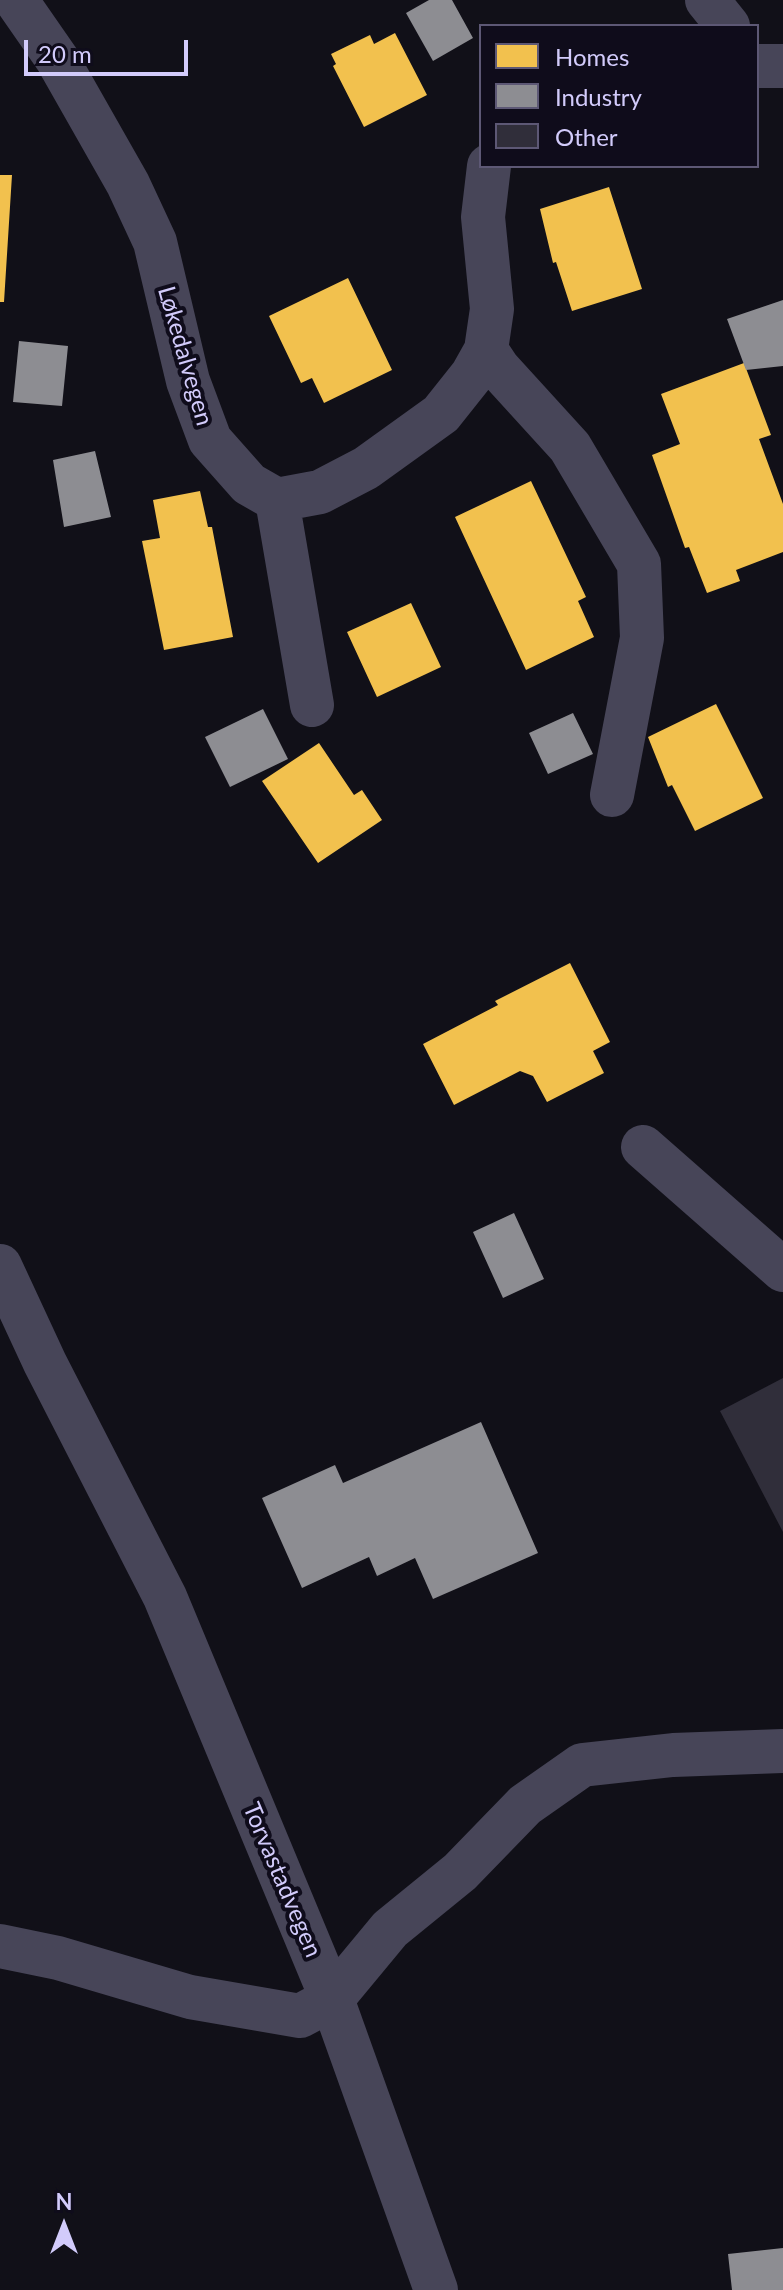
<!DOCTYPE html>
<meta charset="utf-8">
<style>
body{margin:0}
#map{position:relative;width:783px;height:2290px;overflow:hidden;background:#111018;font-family:Lato,sans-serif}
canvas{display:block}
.legend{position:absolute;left:479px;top:24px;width:280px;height:144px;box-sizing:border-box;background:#0f0c1b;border:2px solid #5d5875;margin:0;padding:10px 14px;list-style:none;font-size:24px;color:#d2cbfb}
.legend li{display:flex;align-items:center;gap:16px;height:40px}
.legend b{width:40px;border:2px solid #5d5875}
.north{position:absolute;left:24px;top:2186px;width:80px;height:80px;-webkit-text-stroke:6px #0f0c1b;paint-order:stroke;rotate:0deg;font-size:22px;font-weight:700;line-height:32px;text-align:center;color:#d2cbfb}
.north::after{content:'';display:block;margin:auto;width:28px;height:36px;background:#d2cbfb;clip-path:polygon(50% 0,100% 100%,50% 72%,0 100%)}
.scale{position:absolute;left:24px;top:40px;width:164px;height:36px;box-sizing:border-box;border:4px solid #d2cbfb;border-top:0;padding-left:10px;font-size:24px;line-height:28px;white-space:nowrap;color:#d2cbfb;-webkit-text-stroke:6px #0f0c1b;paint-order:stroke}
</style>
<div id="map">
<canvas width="783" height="2290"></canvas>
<ul class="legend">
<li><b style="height:22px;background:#f2c14e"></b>Homes</li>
<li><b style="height:22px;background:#8d8d92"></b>Industry</li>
<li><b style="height:22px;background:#302e3a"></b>Other</li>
</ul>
<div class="north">N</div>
<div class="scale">20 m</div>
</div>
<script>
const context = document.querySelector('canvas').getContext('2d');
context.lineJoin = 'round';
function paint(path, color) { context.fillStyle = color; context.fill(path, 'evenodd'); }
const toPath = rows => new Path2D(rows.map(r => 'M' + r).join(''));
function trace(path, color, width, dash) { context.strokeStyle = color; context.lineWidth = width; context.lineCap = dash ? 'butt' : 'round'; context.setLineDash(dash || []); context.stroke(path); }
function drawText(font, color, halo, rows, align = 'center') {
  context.font = font + ' Lato,sans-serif'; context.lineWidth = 8; context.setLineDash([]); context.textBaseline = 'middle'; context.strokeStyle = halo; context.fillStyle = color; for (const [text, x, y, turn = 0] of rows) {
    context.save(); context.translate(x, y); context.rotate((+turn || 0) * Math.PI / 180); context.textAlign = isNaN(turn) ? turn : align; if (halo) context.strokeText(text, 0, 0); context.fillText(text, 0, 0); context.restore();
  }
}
const homes = toPath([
 [395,33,427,95,364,127,333,66,336,64,331,54,370,35,374,44],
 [0,175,12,175,4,302,0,302],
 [609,187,642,289,572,311,556,262,553,263,540,209],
 [348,278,392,370,324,403,312,378,301,383,269,316],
 [744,363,771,435,759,439,783,504,783,552,736,570,740,581,707,593,689,547,685,548,652,455,680,444,661,394],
 [531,481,586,597,578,601,594,637,526,670,455,517],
 [200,491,208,527,212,527,233,637,164,650,142,541,160,538,153,500],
 [411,603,441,667,377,697,347,632],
 [716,704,763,798,695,831,672,785,668,787,648,737],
 [319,743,354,795,362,790,382,820,318,863,262,781],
 [570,963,610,1042,593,1051,604,1073,547,1102,533,1076,520,1071,454,1105,423,1044,498,1005,495,1001]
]);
const industry = toPath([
 [429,0,452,0,473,38,433,61,406,13],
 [783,300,783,366,746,370,727,319],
 [19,341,68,346,62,406,13,402],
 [95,451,111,517,64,527,53,460],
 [263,709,288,759,230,787,205,737],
 [573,713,593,754,548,774,529,733],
 [514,1213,544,1279,503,1298,473,1232],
 [481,1422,538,1553,433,1599,415,1558,377,1576,369,1557,302,1588,262,1498,335,1465,343,1483],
 [783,2248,783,2290,732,2290,728,2254]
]);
const building = toPath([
 [783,1378,783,1532,720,1411]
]);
const minor = toPath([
 [16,0,57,59,128,184,155,242,188,381,210,440,249,484,277,500,320,492,366,468,441,414,472,375,486,350,492,309,483,217,489,166],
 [707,0,728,26],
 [757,66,783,66],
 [486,350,498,368,570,447,639,564,642,638,612,795],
 [277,500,312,705],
 [643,1147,783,1270],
 [0,1266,45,1363,165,1597,332,1999,436,2290],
 [0,1946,58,1958,190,1997,300,2016,332,1999,390,1929,460,1872,525,1805,582,1765,673,1755,783,1751]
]);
const streetNames = [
 ["Løkedalvegen",185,356,74],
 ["Torvastadvegen",282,1880,67]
];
paint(homes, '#f2c14e');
paint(industry, '#8d8d92');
paint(building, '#302e3a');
trace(minor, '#474558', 44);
drawText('24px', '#d2cbfb', '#0f0c1b', streetNames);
</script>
